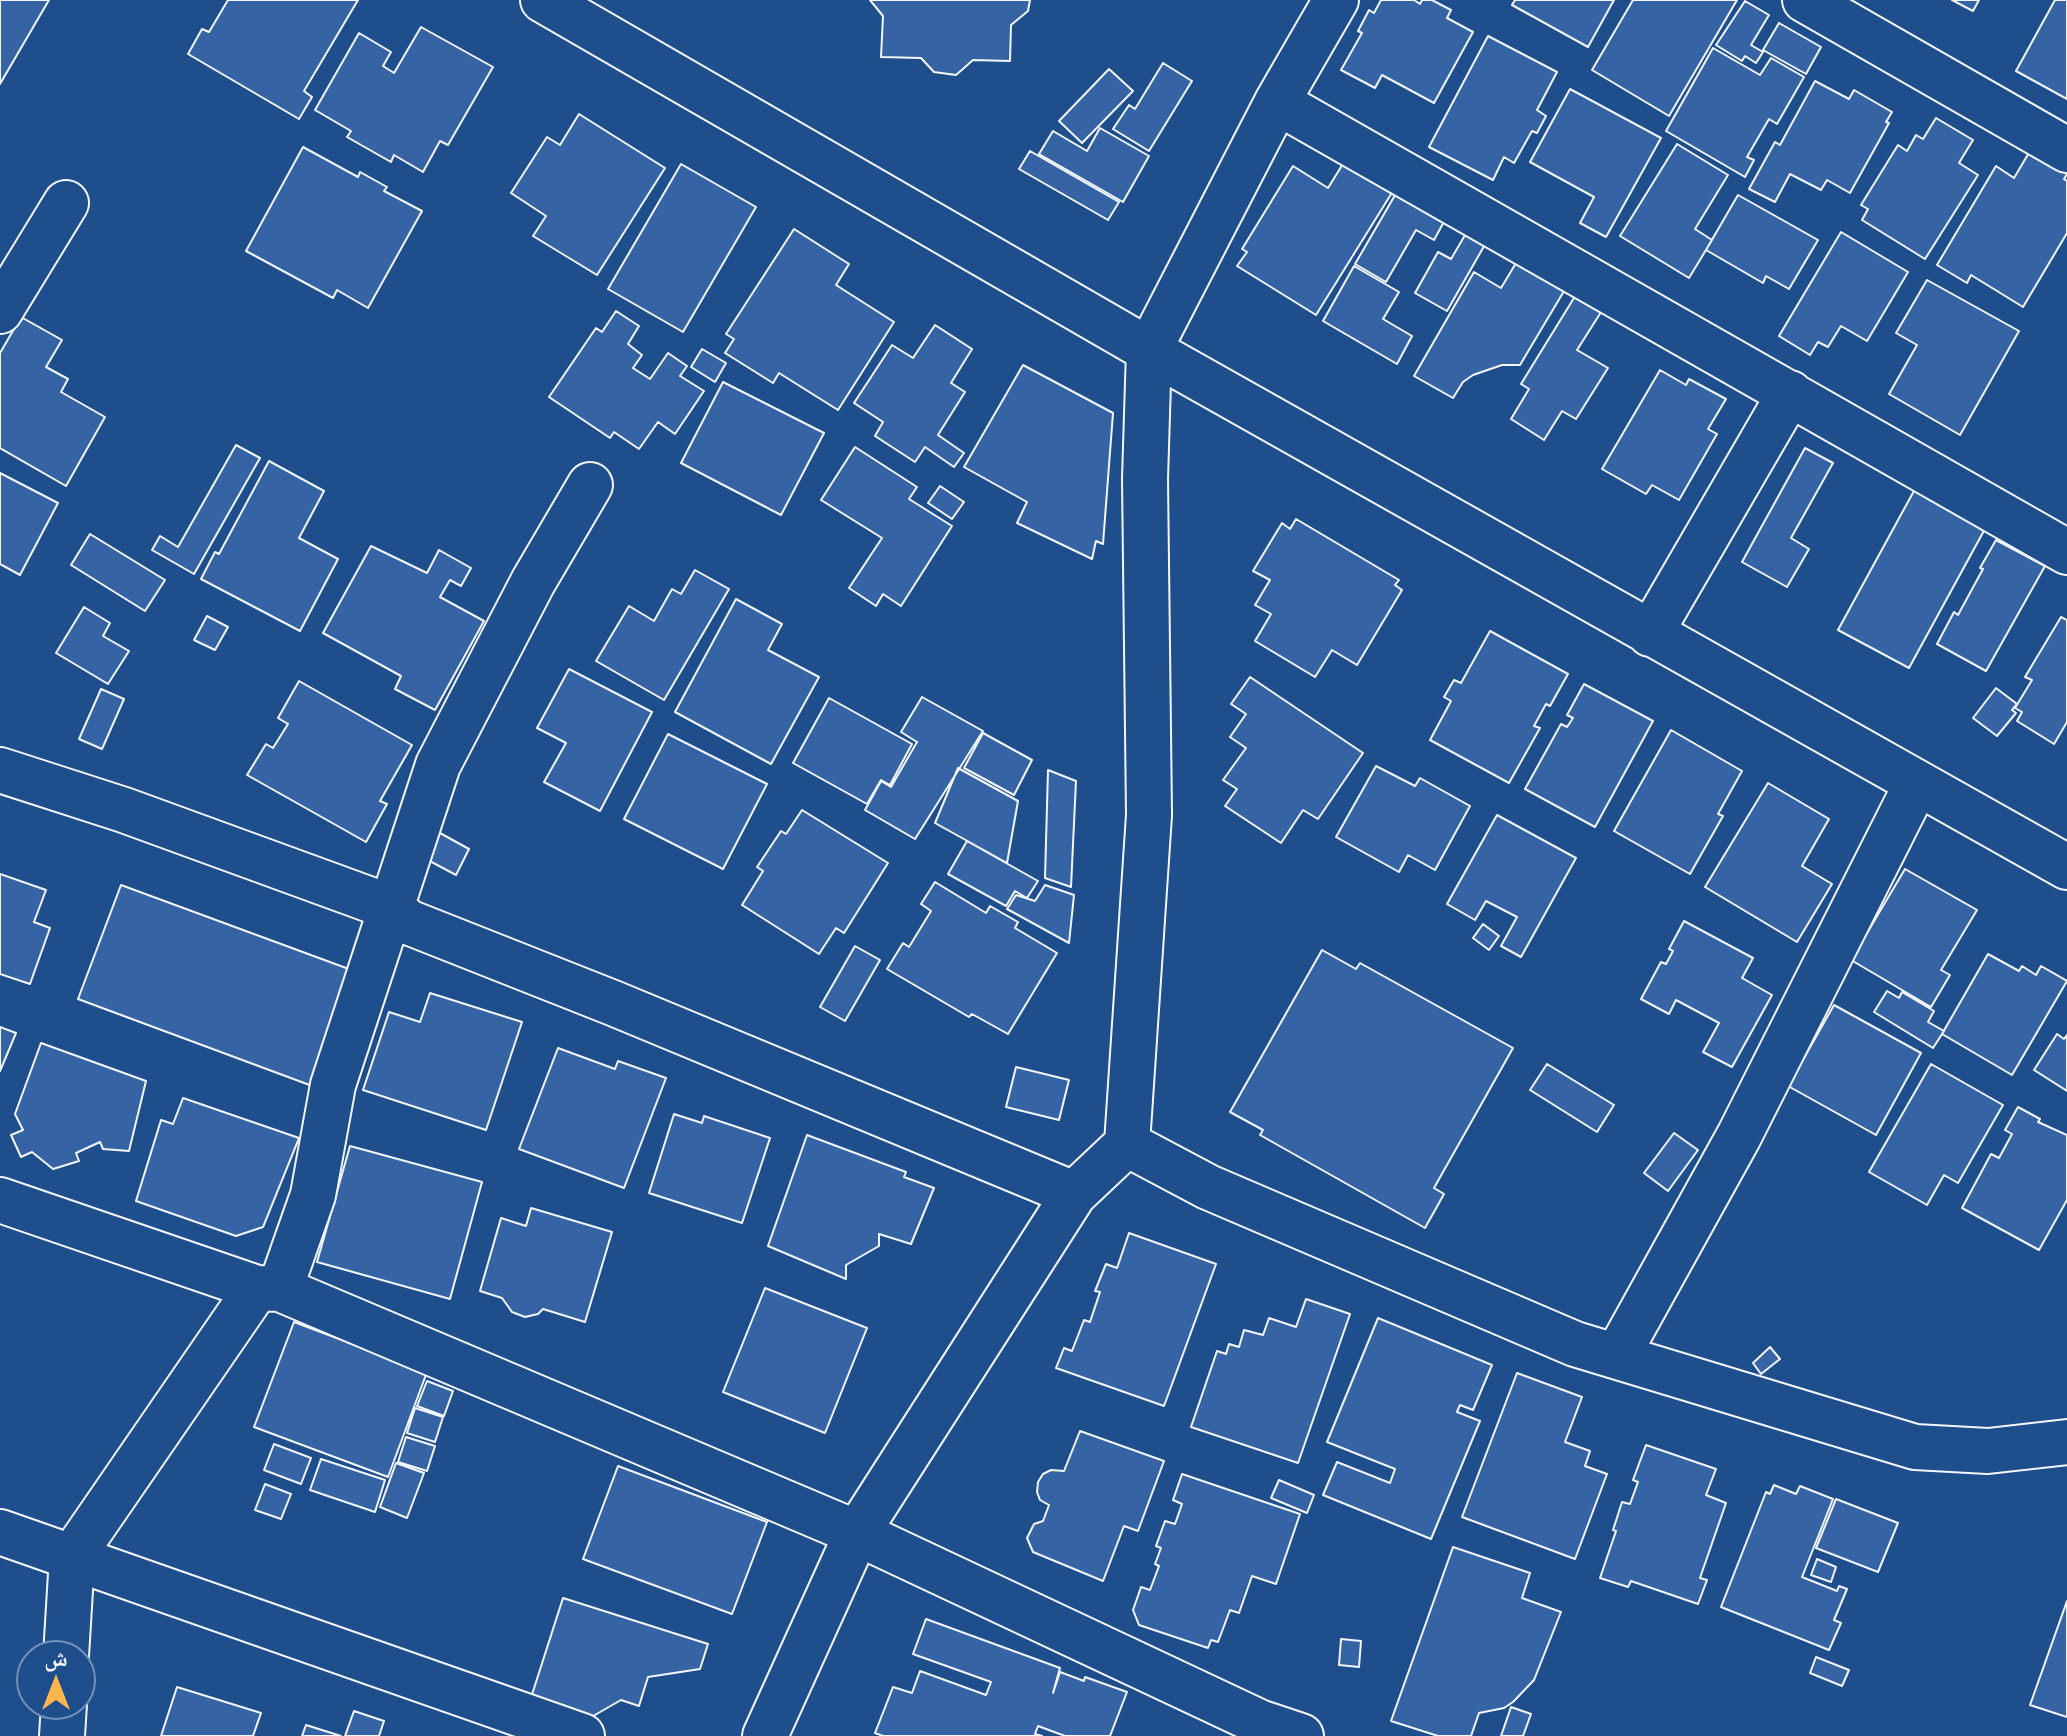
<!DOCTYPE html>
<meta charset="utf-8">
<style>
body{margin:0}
#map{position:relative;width:2067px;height:1736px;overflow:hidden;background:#1f4e8c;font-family:"Asap Condensed","Noto Naskh Arabic",sans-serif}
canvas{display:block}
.north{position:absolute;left:16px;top:1640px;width:80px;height:80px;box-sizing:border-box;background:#1f4e8c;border:2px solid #7391ba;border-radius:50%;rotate:0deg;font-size:22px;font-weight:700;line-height:32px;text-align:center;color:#f2f6ff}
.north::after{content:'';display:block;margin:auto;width:28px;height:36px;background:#ffb74d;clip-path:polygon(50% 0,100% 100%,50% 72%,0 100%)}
</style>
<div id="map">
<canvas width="2067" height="1736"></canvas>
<div class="north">ش</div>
</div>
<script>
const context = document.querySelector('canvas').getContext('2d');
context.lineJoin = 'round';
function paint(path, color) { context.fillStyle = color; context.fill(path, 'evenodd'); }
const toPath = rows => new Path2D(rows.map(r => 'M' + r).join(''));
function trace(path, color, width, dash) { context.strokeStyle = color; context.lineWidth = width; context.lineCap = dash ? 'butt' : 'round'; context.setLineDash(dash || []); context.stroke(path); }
const building = toPath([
 [0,0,49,0,0,84,0,0],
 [228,0,358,0,304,91,312,97,299,119,188,54,202,29,209,32,228,0],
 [870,0,1030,0,1028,11,1011,25,1010,61,973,60,956,75,934,72,921,58,881,57,883,16,870,0],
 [1381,0,1414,0,1420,4,1422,0,1432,0,1451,10,1447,18,1473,32,1434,103,1382,75,1375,88,1341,70,1362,33,1358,31,1369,10,1374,13,1381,0],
 [1515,0,1614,0,1588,47,1512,5,1515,0],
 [1633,0,1737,0,1669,116,1592,70,1633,0],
 [1952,0,1979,0,1973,11,1952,0],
 [2055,0,2067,0,2067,99,2016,71,2055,0],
 [1745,1,1769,15,1751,45,1763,52,1756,63,1745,56,1742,61,1716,45,1745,1],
 [1779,23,1821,47,1806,74,1763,50,1779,23],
 [421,27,493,67,448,145,440,141,423,172,394,155,391,162,347,137,351,131,315,110,359,33,391,52,383,66,394,73,421,27],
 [1488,36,1557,72,1537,110,1546,116,1537,133,1532,131,1514,163,1504,157,1493,180,1429,147,1488,36],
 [1713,48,1760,75,1771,58,1804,77,1777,124,1769,119,1747,157,1754,160,1745,177,1666,131,1713,48],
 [1163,63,1192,81,1149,151,1113,129,1129,105,1135,109,1163,63],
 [1109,69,1133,91,1082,143,1059,121,1109,69],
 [1815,81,1849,99,1854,90,1892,112,1886,122,1889,123,1850,193,1827,180,1821,190,1790,174,1775,202,1749,189,1775,142,1780,145,1815,81],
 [1570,89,1661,138,1606,237,1580,223,1594,197,1530,162,1570,89],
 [579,114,665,168,597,275,533,236,546,216,511,193,547,137,560,145,579,114],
 [1936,118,1973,140,1959,163,1978,175,1925,259,1862,220,1868,209,1861,205,1898,145,1907,151,1916,135,1923,139,1936,118],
 [1100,128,1149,156,1123,202,1039,154,1053,131,1087,151,1100,128],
 [1677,144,1728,175,1695,229,1712,240,1689,278,1620,236,1677,144],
 [303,147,358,177,360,172,387,187,384,191,422,211,368,308,337,290,333,298,246,251,303,147],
 [1030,151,1119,202,1108,220,1019,169,1030,151],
 [2030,151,2067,174,2064,179,2067,181,2067,233,2023,307,1971,275,1967,283,1937,265,1996,166,2014,178,2030,151],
 [1349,154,1393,191,1316,315,1237,266,1247,252,1242,249,1293,166,1328,188,1349,154],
 [681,164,756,207,683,332,608,289,681,164],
 [1398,190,1446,218,1434,240,1416,230,1386,282,1355,264,1398,190],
 [1738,195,1818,240,1789,289,1766,276,1763,283,1706,250,1738,195],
 [794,229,849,264,836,285,894,322,838,410,779,373,773,383,725,353,734,339,726,334,794,229],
 [1468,230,1487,241,1447,311,1415,293,1438,252,1451,259,1468,230],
 [1841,232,1908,272,1867,341,1841,326,1828,347,1818,342,1810,355,1779,336,1841,232],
 [1522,253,1570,281,1520,365,1502,365,1473,375,1463,382,1453,398,1414,376,1474,272,1501,288,1522,253],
 [1354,266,1399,292,1383,319,1412,336,1397,364,1323,321,1354,266],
 [1927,280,2019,331,1960,435,1889,394,1917,345,1896,333,1927,280],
 [1577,293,1603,309,1577,350,1608,368,1576,419,1562,411,1544,440,1511,419,1529,389,1521,384,1577,293],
 [616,311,639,326,628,344,642,355,633,368,650,379,668,353,687,366,680,376,704,391,675,434,658,422,639,449,614,432,610,438,549,397,596,328,602,332,616,311],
 [21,317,62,340,46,367,68,379,61,392,105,417,66,486,0,448,0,353,21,317],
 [935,325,972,349,951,383,965,392,938,435,964,453,954,467,925,447,915,462,875,436,883,422,854,403,892,345,913,358,935,325],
 [702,349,726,363,715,382,691,367,702,349],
 [1023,365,1113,413,1103,544,1096,541,1092,559,1017,523,1027,502,964,467,1023,365],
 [1660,370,1686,385,1689,379,1726,399,1708,429,1717,434,1679,500,1652,485,1646,494,1602,469,1660,370],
 [723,382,824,433,781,515,681,463,723,382],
 [236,445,260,458,194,574,152,550,160,536,178,547,236,445],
 [855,447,917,487,909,499,952,526,901,606,883,594,876,606,849,588,882,538,821,500,855,447],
 [1805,448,1833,463,1791,538,1809,549,1787,587,1742,562,1805,448],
 [269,461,324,491,299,538,338,559,300,631,201,579,215,552,219,554,269,461],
 [0,473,58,503,20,575,0,564,0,473],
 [940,486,964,502,952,519,928,503,940,486],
 [1915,489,1986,527,1909,668,1838,630,1915,489],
 [1296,519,1399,580,1395,585,1402,590,1357,665,1332,650,1315,677,1255,641,1271,614,1255,605,1270,580,1253,571,1282,523,1290,529,1296,519],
 [90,534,165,580,145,611,71,565,90,534],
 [1996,540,2045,566,1986,671,1937,644,1954,612,1958,615,1983,569,1980,568,1996,540],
 [371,546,427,573,439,550,471,568,461,586,450,580,440,597,484,621,435,710,395,689,401,676,323,633,371,546],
 [695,570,729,589,664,700,596,661,629,606,654,621,672,589,681,594,695,570],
 [736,599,782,624,768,650,819,677,771,764,675,712,736,599],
 [84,607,110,623,103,636,129,651,108,684,56,653,84,607],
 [207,616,228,627,215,650,194,640,207,616],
 [2061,617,2067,620,2067,722,2054,744,2017,721,2022,712,2015,708,2032,680,2025,677,2061,617],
 [1490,631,1568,674,1550,706,1546,704,1534,726,1540,728,1509,783,1430,740,1451,701,1444,697,1454,680,1461,683,1490,631],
 [569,669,652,712,600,811,544,782,566,743,537,728,569,669],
 [1250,677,1363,753,1318,819,1303,810,1281,843,1225,806,1237,789,1223,780,1246,748,1230,737,1246,714,1231,704,1250,677],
 [299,681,412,745,380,801,387,804,366,842,247,775,266,744,273,748,288,724,278,718,299,681],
 [1584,684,1653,721,1595,827,1525,789,1561,724,1567,727,1573,718,1567,715,1584,684],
 [1996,688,2017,704,2012,710,2016,713,1997,736,1973,718,1996,688],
 [101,689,124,699,102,749,79,739,101,689],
 [922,697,983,731,915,839,865,810,881,781,891,787,917,742,901,732,922,697],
 [829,698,912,744,890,785,881,780,867,804,793,763,829,698],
 [1671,730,1742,771,1718,814,1723,816,1690,874,1614,831,1671,730],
 [983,733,1032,760,1014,795,964,768,983,733],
 [668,734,767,784,723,869,624,819,668,734],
 [1376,766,1415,786,1420,778,1470,806,1435,870,1408,855,1399,872,1336,837,1376,766],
 [958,768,1018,801,1007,863,935,823,958,768],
 [1048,770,1076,781,1071,887,1045,878,1048,770],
 [1768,783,1829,819,1802,866,1832,884,1797,942,1705,887,1768,783],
 [802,810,888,863,844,933,836,928,819,954,742,905,763,871,757,867,781,831,786,834,802,810],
 [1497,815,1576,858,1521,957,1501,946,1517,917,1486,901,1475,920,1447,904,1497,815],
 [440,833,469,849,456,875,426,859,440,833],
 [967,841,1038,881,1027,898,1015,891,1006,906,948,874,967,841],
 [1905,869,1977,910,1941,970,1950,975,1931,1007,1851,960,1905,869],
 [0,874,46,890,34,922,50,928,30,984,0,974,0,874],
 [935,882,986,913,990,906,1018,922,1015,928,1057,953,1008,1034,972,1014,969,1017,887,969,903,943,909,947,931,911,921,904,935,882],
 [121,885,357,972,315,1087,78,999,121,885],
 [1045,885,1074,895,1069,943,1007,909,1016,895,1035,901,1045,885],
 [1684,921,1753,958,1742,978,1772,995,1732,1067,1703,1052,1719,1023,1676,1000,1669,1014,1641,999,1661,962,1666,964,1673,951,1669,949,1684,921],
 [1483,924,1499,936,1489,950,1473,938,1483,924],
 [855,946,880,960,845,1021,820,1007,855,946],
 [1322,950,1356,969,1360,963,1513,1048,1434,1188,1444,1194,1425,1228,1260,1135,1263,1130,1230,1112,1322,950],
 [1988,954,2019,971,2022,966,2036,975,2041,966,2067,981,2012,1075,1942,1034,1988,954],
 [1887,991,1899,998,1902,992,1934,1011,1928,1022,1944,1031,1933,1048,1874,1012,1887,991],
 [430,993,522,1022,486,1130,363,1090,389,1012,420,1022,430,993],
 [1834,1005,1921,1053,1876,1135,1788,1086,1834,1005],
 [0,1027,16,1033,0,1071,0,1027],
 [2057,1034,2064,1039,2067,1035,2067,1091,2034,1070,2057,1034],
 [41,1043,146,1081,129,1151,103,1149,100,1142,76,1153,79,1161,53,1169,32,1152,21,1157,11,1135,23,1130,15,1114,41,1043],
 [558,1048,615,1069,618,1061,666,1078,624,1188,519,1149,558,1048],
 [1547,1064,1614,1105,1597,1132,1530,1090,1547,1064],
 [1931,1064,2003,1105,1958,1183,1944,1175,1927,1205,1869,1172,1931,1064],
 [1016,1067,1069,1080,1059,1120,1006,1107,1016,1067],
 [183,1098,299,1138,263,1227,236,1236,136,1201,161,1120,173,1124,183,1098],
 [2018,1107,2040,1119,2038,1122,2067,1135,2067,1200,2039,1250,1962,1208,1991,1154,1999,1158,2012,1134,2005,1130,2018,1107],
 [674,1114,702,1123,704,1116,770,1138,742,1223,649,1193,674,1114],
 [1674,1133,1698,1150,1668,1191,1644,1173,1674,1133],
 [807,1135,906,1172,904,1177,934,1188,911,1244,879,1234,879,1246,846,1265,846,1279,768,1246,807,1135],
 [350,1146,482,1182,450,1299,317,1262,350,1146],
 [531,1208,612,1232,585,1322,543,1309,538,1314,525,1317,512,1312,502,1298,480,1291,501,1218,526,1226,531,1208],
 [1129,1233,1216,1264,1164,1406,1056,1368,1064,1348,1072,1351,1084,1320,1090,1322,1100,1292,1095,1291,1106,1264,1117,1268,1129,1233],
 [765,1288,867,1328,825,1433,723,1392,765,1288],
 [1306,1299,1350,1314,1298,1463,1191,1427,1217,1351,1226,1354,1229,1344,1239,1347,1244,1330,1263,1335,1269,1318,1296,1327,1306,1299],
 [1378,1318,1492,1365,1473,1410,1460,1405,1457,1412,1480,1421,1431,1539,1323,1495,1337,1462,1390,1483,1395,1469,1327,1442,1378,1318],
 [294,1322,427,1372,388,1477,254,1427,294,1322],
 [1770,1347,1780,1359,1761,1374,1753,1363,1770,1347],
 [1517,1373,1582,1397,1565,1442,1590,1451,1585,1466,1607,1474,1575,1559,1462,1517,1517,1373],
 [427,1381,453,1391,444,1416,417,1406,427,1381],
 [415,1408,443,1417,435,1442,407,1433,415,1408],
 [1080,1431,1164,1461,1138,1531,1124,1526,1103,1581,1033,1552,1027,1538,1034,1524,1043,1521,1049,1505,1040,1500,1037,1492,1038,1482,1043,1474,1051,1470,1064,1471,1080,1431],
 [406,1437,435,1446,427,1471,398,1462,406,1437],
 [274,1444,311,1458,301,1484,264,1470,274,1444],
 [1646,1445,1716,1469,1706,1495,1726,1503,1700,1578,1707,1580,1698,1604,1631,1581,1628,1587,1600,1578,1616,1531,1613,1530,1622,1502,1630,1504,1638,1482,1633,1480,1646,1445],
 [321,1459,385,1480,375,1512,310,1490,321,1459],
 [396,1463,424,1473,407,1518,380,1507,396,1463],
 [618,1466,767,1522,732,1614,583,1559,618,1466],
 [1182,1474,1300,1514,1276,1584,1252,1576,1239,1613,1230,1610,1218,1642,1211,1640,1208,1648,1139,1625,1133,1610,1141,1587,1150,1590,1159,1566,1155,1564,1161,1548,1156,1546,1165,1521,1175,1524,1182,1504,1173,1500,1182,1474],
 [1279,1480,1314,1495,1307,1513,1271,1498,1279,1480],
 [265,1484,291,1494,281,1519,255,1510,265,1484],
 [1774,1485,1796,1494,1800,1486,1833,1499,1802,1577,1837,1591,1839,1586,1847,1589,1834,1620,1841,1623,1829,1650,1721,1607,1766,1492,1770,1494,1774,1485],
 [1836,1499,1898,1523,1878,1572,1816,1548,1836,1499],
 [1453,1547,1530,1573,1522,1598,1561,1612,1534,1680,1513,1702,1504,1708,1479,1713,1471,1736,1438,1736,1391,1721,1453,1547],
 [1817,1559,1836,1567,1831,1582,1811,1575,1817,1559],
 [563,1598,708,1644,700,1669,648,1677,639,1706,621,1700,581,1723,528,1707,563,1598],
 [2067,1601,2067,1717,2030,1705,2067,1601],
 [926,1619,1060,1668,1053,1693,1060,1672,1084,1681,1085,1677,1127,1692,1110,1736,1065,1736,1038,1726,1035,1734,1042,1736,883,1736,875,1733,893,1687,912,1693,920,1671,986,1695,991,1682,913,1654,926,1619],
 [1341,1639,1361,1641,1359,1667,1339,1665,1341,1639],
 [1816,1657,1849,1670,1842,1686,1810,1673,1816,1657],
 [177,1687,261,1713,253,1736,161,1736,177,1687],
 [1511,1707,1531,1714,1523,1736,1501,1736,1511,1707],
 [354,1711,384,1721,379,1736,345,1736,354,1711],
 [306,1725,341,1736,302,1736,306,1725]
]);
const minor = toPath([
 [543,0,1149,350,2067,867],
 [1805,0,2067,150],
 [1277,102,2067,552],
 [0,311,66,203],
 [1650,634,1790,393],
 [0,770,124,810,390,907,408,922,613,1003,1074,1194],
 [1127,1144,1208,1187,1575,1344,1915,1447,1988,1451,2067,1442],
 [0,1200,257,1288,280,1289,857,1533,1259,1722,1301,1736],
 [280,1289,313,1195,333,1085,438,765,533,582,590,485],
 [1617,1356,1739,1136,1917,783],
 [0,1532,582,1736],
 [66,1656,72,1557,257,1288],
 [62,1736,64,1704],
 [765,1736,857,1533,1074,1194,1127,1144,1149,815,1145,479,1149,350,1277,102,1336,0]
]);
paint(building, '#3563a3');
trace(building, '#f2f6ff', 2);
trace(minor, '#f2f6ff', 48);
trace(minor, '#1f4e8c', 44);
</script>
